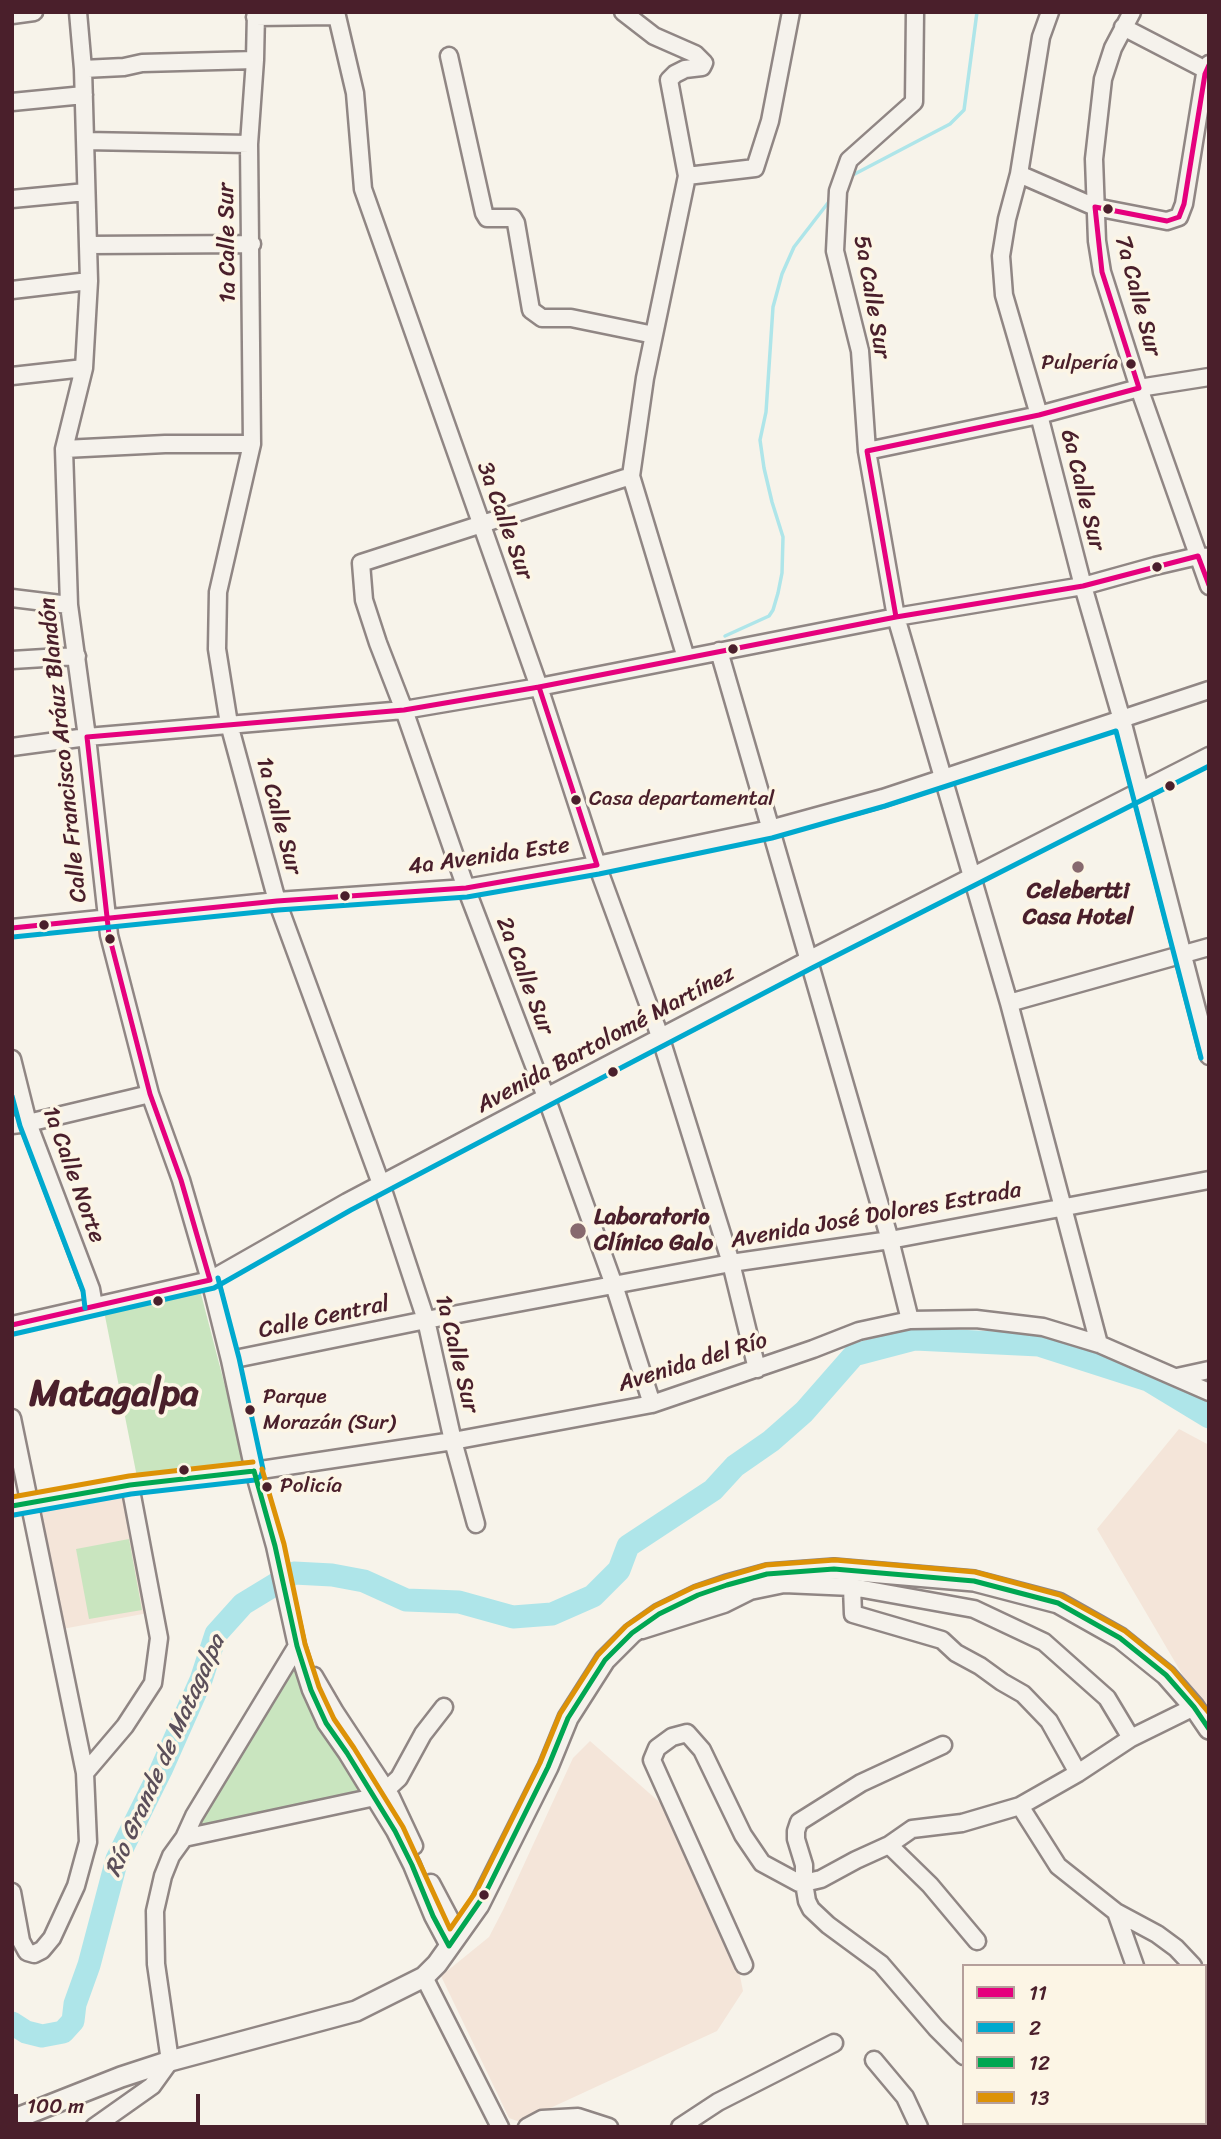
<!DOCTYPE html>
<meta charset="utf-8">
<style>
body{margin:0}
#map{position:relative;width:1221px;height:2139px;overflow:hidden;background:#f7f3ea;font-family:Sriracha,sans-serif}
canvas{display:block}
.frame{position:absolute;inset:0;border:14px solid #4a1f2b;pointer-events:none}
.legend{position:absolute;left:962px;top:1964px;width:245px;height:161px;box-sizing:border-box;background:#fcf5e5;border:2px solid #b59f9b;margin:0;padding:9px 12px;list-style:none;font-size:21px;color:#4a1f2b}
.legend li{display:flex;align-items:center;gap:14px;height:35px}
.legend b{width:35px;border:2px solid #b59f9b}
.scale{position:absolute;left:14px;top:2094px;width:186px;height:32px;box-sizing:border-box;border:4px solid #4a1f2b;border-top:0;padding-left:9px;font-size:21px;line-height:24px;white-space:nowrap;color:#4a1f2b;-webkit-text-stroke:5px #fcf5e5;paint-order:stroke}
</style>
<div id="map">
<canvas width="1221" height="2139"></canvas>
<div class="frame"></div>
<ul class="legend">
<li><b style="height:9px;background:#e5007d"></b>11</li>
<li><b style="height:9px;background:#00a9ce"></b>2</li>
<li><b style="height:9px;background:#00a651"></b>12</li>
<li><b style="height:9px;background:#dd9206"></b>13</li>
</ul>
<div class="scale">100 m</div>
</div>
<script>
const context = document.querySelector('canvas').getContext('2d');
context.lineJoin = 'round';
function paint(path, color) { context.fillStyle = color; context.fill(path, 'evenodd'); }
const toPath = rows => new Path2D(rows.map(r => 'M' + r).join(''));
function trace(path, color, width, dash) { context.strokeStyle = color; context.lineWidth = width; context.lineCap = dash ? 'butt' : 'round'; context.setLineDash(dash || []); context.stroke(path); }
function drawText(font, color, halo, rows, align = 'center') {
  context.font = font + ' Sriracha,sans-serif'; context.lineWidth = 7; context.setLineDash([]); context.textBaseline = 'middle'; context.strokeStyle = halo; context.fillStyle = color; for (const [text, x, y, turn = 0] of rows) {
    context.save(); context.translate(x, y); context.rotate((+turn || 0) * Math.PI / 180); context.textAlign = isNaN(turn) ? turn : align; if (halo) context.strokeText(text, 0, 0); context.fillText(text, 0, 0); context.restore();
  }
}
const built = toPath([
 [1179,1429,1209,1445,1209,1720,1097,1529],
 [126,1494,148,1613,57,1630,35,1510],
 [590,1741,673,1814,737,1961,743,1991,717,2031,520,2122,509,2118,441,1976,489,1937,503,1910,573,1758]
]);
const green = toPath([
 [200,1290,246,1467,137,1477,104,1311],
 [129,1539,142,1610,89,1619,76,1549],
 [297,1646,375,1797,184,1838]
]);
const stream = toPath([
 [849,177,950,124,964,110,977,12],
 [725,636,769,616,773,610,778,593,782,573,783,537,772,502,764,468,760,440,766,412,773,307,782,274,794,247,831,199],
 [913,1329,915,1339]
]);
const river = toPath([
 [12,2023,26,2032,42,2036,63,2032,73,2021,75,2004,89,1965,117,1859,161,1770,201,1680,216,1634,243,1604,294,1573,332,1575,364,1581,406,1600,459,1602,513,1617,552,1614,593,1596,619,1570,628,1546,713,1490,735,1466,771,1441,804,1412,854,1355,915,1339,1039,1345,1148,1380,1209,1417]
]);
const minor = toPath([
 [78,12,83,69,89,281,84,368,64,449,69,605,87,737,109,935,150,1094,181,1180,210,1280,230,1360,254,1471,275,1546,297,1646,311,1690,326,1723,347,1753,395,1831,412,1865,433,1916,449,1946],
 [256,12,255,60,249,144,252,444,218,592,217,649,229,724,277,901,381,1184,426,1320,453,1441,476,1524],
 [336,12,355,93,363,189,539,687,597,865,661,1039,731,1263,757,1369],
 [623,12,654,36,695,54,704,63,702,67,685,69,675,74,669,80,687,176,645,378,631,476,686,658],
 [915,12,914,102,849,160,838,191,835,251,860,351,867,451,896,617,1009,1003,1099,1344],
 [1050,12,1041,37,1019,174,1007,219,1001,256,1004,295,1039,415,1083,586,1122,720,1209,1056],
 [1132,12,1113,48,1103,79,1094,159,1097,241,1102,272,1139,388,1209,586],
 [12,15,34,12],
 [255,17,336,16],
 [1123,27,1206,70],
 [449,56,484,213,487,218,513,218,516,223,531,310,542,318,571,318,654,335],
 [83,69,124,67,142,63,255,60],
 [12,102,84,95],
 [85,141,249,144],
 [1019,174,1095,207,1167,221,1179,217,1184,204,1205,74,1209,64],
 [687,176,755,168,770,121,791,12],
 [12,199,86,192],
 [88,245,252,244],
 [12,290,89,281],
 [12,376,84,368],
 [64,449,165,444,252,444],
 [867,451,1039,415,1139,388,1209,377],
 [631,476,361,563,364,600,378,643,404,710,466,888,546,1097,614,1285,652,1404],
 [12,598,69,605],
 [719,651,890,1240,910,1320],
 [12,660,77,656],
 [12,747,87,737,404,710,539,687,896,617,1083,586,1155,566,1198,556,1209,557],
 [12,928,277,901,466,888,597,865,770,829,883,798,1209,690],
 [1009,1003,1209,947],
 [12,1059,28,1123,91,1289,94,1306],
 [12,1125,28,1123,150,1094],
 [12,1325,210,1280,347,1202,546,1097,808,960,1209,756],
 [230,1360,426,1320,731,1263,890,1240,1209,1180],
 [1177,1377,1209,1370],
 [12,1418,85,1773],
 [12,1506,130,1485,254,1471,453,1441,652,1404,813,1349,859,1331,910,1320,976,1319,1043,1327,1099,1344,1209,1392],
 [852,1587,853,1614,942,1640,956,1653,980,1666,1002,1682,1023,1694,1049,1721,1078,1773],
 [642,1630,724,1604,750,1591,784,1584,852,1587,974,1609,1044,1642,1107,1698,1131,1738],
 [314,1676,335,1712,391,1797,414,1846],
 [943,1745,861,1783,799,1822,796,1831,796,1839,804,1865,804,1883,807,1901,811,1909,828,1925,881,1964,936,2028,964,2056],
 [1020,1806,1058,1866,1116,1912,1157,1934,1176,1948,1193,1966],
 [184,1838,375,1797,386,1790,399,1778,423,1734,444,1707],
 [889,1845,930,1885,977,1941],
 [431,1883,458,1934],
 [12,1892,21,1941,27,1952,34,1954,42,1950,52,1938,76,1886,88,1842,85,1773,125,1726,153,1683,159,1638,130,1485],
 [1116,1912,1135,1966],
 [744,1965,652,1760,657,1748,672,1737,687,1733,702,1750,743,1835,762,1863,799,1883,804,1883,821,1879,856,1860,889,1845,912,1829,962,1823,1020,1806,1078,1773,1131,1738,1194,1707],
 [424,1977,500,2127],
 [1205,1979,1209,1982],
 [874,2060,905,2097,919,2127],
 [1205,2096,1209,2100],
 [1004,2123,1005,2127],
 [94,2127,152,2086,170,2061,156,1964,155,1911,163,1876,171,1856,184,1838,194,1816,297,1646],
 [527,2127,542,2119,578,2117,609,2127],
 [680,2127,718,2102,834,2043],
 [1147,2127,1149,2123]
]);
const major = toPath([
 [12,2120,121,2077,170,2061,356,2011,424,1977,437,1964,479,1905,548,1767,568,1718,605,1660,632,1633,659,1614,698,1595,727,1585,767,1574,834,1569,974,1581,1058,1603,1120,1638,1166,1675,1194,1707,1209,1729]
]);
const bus1 = toPath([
 [896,617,867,451,1039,415,1139,388,1102,272,1095,207,1167,221,1179,217,1184,204,1205,74,1209,65],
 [12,928,277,901,466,888,597,865,539,687],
 [12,1325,210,1280,181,1180,150,1094,109,935,87,737,404,710,539,687,896,617,1083,586,1198,556,1209,585]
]);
const bus2 = toPath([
 [13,937,278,910,467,897,599,874,772,838,885,806,1116,731,1201,1058],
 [12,1096,20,1126,83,1291,85,1308],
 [14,1334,214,1288,351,1210,550,1105,812,968,1209,766],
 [14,1515,131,1494,255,1480,261,1476,263,1469,239,1358,218,1278]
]);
const bus3 = toPath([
 [254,1471,275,1546,297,1646,311,1690,326,1723,347,1753,395,1831,412,1865,433,1916,449,1946,485,1894,548,1767,568,1718,605,1660,632,1633,659,1614,698,1595,727,1585,767,1574,834,1569,974,1581,1058,1603,1120,1638,1166,1675,1194,1707,1209,1729],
 [12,1506,130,1485,254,1471]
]);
const bus4 = toPath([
 [262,1469,284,1544,305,1644,319,1687,334,1719,354,1748,403,1827,450,1929,477,1890,540,1763,560,1714,598,1655,626,1626,655,1606,694,1587,725,1577,766,1565,835,1560,975,1572,1060,1595,1125,1631,1172,1669,1209,1713],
 [12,1497,129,1476,253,1462]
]);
const markers = [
 [1108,209,6,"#4a1f2b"],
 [1131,364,6,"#4a1f2b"],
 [1157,567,6,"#4a1f2b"],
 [733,649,6,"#4a1f2b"],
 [1170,786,6,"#4a1f2b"],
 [576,800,6,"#4a1f2b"],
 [1078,867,7,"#87696e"],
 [345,896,6,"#4a1f2b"],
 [44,925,6,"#4a1f2b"],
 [110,939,6,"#4a1f2b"],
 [613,1072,6,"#4a1f2b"],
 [578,1231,9,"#87696e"],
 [158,1301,6,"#4a1f2b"],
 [250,1410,6,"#4a1f2b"],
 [184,1470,6,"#4a1f2b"],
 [267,1487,6,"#4a1f2b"],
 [484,1895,6,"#4a1f2b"]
];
const busNames = [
 ["Pulpería",1118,364,"right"],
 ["Casa departamental",589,800],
 ["Parque",263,1398],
 ["Morazán (Sur)",263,1424],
 ["Policía",280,1487]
];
const streetNames = [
 ["1a Calle Sur",228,243,-91],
 ["7a Calle Sur",1137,296,75],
 ["5a Calle Sur",871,297,80],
 ["6a Calle Sur",1082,490,76],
 ["3a Calle Sur",504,521,70],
 ["Calle Francisco Aráuz Blandón",64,750,-96],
 ["1a Calle Sur",278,816,75],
 ["4a Avenida Este",489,857,-8],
 ["2a Calle Sur",524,976,69],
 ["Avenida Bartolomé Martínez",606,1040,-28],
 ["1a Calle Norte",73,1175,70],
 ["Avenida José Dolores Estrada",876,1216,-10],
 ["Calle Central",324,1318,-12],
 ["1a Calle Sur",456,1354,76],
 ["Avenida del Río",693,1363,-17]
];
const poiNames = [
 ["Celebertti",1078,892],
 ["Casa Hotel",1078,918],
 ["Laboratorio",594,1218,"left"],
 ["Clínico Galo",594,1244,"left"]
];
const waterNames = [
 ["Río Grande de Matagalpa",166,1756,-66]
];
const townNames = [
 ["Matagalpa",114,1396]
];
paint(built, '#f4e5d9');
paint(green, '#c9e5bf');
trace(stream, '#aee5e9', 3.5);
trace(river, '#aee5e9', 23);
trace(minor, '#908684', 21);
trace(major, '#908684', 24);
trace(minor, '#f5f2ec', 16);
trace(major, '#f5f2ec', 19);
trace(bus1, '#e5007d', 5);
trace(bus2, '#00a9ce', 5);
trace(bus3, '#00a651', 5);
trace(bus4, '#dd9206', 5);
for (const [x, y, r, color] of markers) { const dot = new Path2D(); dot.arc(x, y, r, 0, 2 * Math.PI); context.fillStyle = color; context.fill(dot); trace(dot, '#fcf5e5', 2.5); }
drawText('21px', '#4a1f2b', '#fcf5e5', busNames, 'left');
drawText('23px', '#4a1f2b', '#fcf5e5', streetNames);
drawText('bold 23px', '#4a1f2b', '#fcf5e5', poiNames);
drawText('italic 24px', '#5b4f5a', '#fcf5e5', waterNames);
drawText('bold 37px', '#4a1f2b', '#fcf5e5', townNames);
</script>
